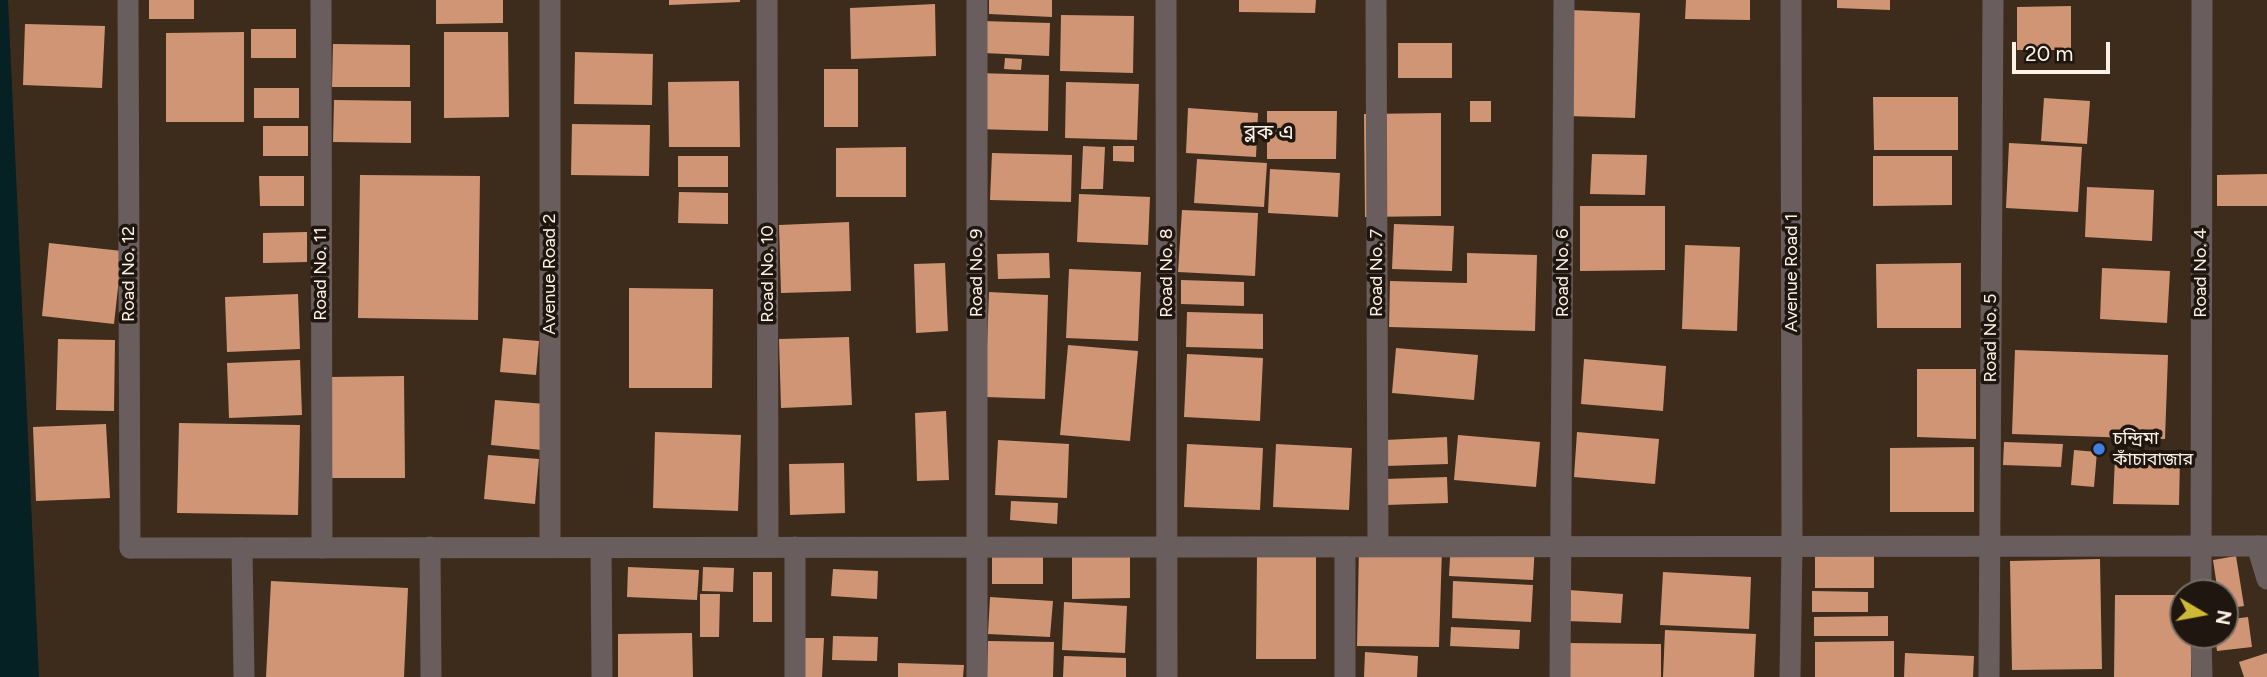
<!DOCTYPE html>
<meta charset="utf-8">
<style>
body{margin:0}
#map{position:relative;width:2267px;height:677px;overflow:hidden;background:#3d2c1b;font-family:Figtree,sans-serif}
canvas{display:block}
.north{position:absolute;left:2169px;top:579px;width:70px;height:70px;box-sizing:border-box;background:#1e160f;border:2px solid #786e65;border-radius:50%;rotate:100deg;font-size:19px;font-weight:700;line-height:28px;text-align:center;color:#fef2e7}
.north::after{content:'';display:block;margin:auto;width:24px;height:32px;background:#d0b837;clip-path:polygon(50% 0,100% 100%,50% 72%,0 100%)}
.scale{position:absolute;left:2012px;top:42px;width:98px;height:32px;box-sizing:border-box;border:4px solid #fef2e7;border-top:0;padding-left:9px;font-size:21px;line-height:24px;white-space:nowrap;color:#fef2e7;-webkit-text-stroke:5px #1e160f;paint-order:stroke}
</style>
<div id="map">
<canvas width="2267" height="677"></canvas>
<div class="north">N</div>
<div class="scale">20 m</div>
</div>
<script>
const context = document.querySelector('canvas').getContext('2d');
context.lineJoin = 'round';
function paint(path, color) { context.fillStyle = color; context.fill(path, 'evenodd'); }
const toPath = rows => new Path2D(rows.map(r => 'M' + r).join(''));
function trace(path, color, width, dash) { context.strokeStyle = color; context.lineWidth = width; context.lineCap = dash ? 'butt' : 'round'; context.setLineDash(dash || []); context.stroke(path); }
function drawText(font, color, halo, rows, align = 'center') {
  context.font = font + ' Figtree,"Noto Sans Bengali",sans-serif'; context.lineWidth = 7; context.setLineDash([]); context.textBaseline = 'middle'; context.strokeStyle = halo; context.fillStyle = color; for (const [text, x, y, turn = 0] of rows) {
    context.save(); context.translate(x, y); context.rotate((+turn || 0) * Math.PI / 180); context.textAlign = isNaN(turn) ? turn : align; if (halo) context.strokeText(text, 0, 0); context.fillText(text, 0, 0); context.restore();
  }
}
const water = toPath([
 [0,0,8,0,39,677,0,677]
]);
const building = toPath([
 [149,0,194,0,194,19,149,19],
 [436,0,503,0,503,23,436,24],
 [669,0,740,0,740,2,669,5],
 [989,0,1052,0,1052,17,989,14],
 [1239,0,1316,0,1315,13,1239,12],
 [1686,0,1750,0,1750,20,1685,19],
 [1837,0,1890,0,1890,10,1837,8],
 [935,4,936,56,851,59,850,8],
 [2071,6,2071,50,2017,50,2017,7],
 [1571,10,1640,13,1635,118,1567,116],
 [1061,15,1134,16,1133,73,1060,71],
 [982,21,1050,23,1049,56,983,53],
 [25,24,105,26,102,88,23,85],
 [251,29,296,29,296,58,251,58],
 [244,32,244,122,166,122,166,33],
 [444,32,508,32,509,117,444,118],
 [1398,43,1452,43,1452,78,1398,78],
 [333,44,410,45,410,87,332,87],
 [575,52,653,54,652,105,574,104],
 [1005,58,1022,59,1021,70,1004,69],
 [824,69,858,69,858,127,824,127],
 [976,73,1049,75,1048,131,975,129],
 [739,81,740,147,669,147,668,82],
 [1066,82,1139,84,1137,140,1065,138],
 [254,88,299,88,299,118,254,118],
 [1873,97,1958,97,1958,150,1874,150],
 [2044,98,2090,101,2087,144,2041,141],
 [334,100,411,101,411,143,333,142],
 [1470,101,1491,101,1491,122,1470,122],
 [1188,108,1258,113,1256,157,1186,153],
 [1267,111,1337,111,1336,159,1267,159],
 [1441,113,1441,216,1365,217,1364,114],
 [572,124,650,125,649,176,571,175],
 [263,126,308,126,308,156,263,156],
 [2009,143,2082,147,2078,212,2006,208],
 [1083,146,1105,147,1103,189,1081,189],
 [1113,146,1134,146,1134,162,1113,161],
 [906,147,906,197,836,197,836,148],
 [992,153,1072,155,1071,202,990,200],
 [1592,154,1647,155,1645,195,1590,194],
 [678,156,728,156,728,187,678,187],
 [1873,156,1952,156,1952,205,1873,206],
 [1197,159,1267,163,1264,207,1194,203],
 [1270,169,1340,173,1338,217,1268,213],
 [2267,174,2267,206,2217,206,2217,175],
 [360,175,480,176,478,320,358,318],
 [259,176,304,176,304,206,260,206],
 [2087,187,2154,190,2152,241,2085,237],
 [679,192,728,193,728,224,678,223],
 [1079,194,1150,197,1148,245,1077,242],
 [1580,206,1665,206,1665,270,1580,271],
 [1182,210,1258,213,1255,276,1178,272],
 [849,222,851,291,781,293,779,225],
 [1394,224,1454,226,1452,271,1392,269],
 [307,232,307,262,263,263,263,233],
 [49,243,122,251,114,324,42,316],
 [1685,245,1740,247,1737,331,1682,329],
 [1049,253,1050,278,998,279,997,254],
 [1467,253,1537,255,1535,331,1389,327,1390,281,1467,283],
 [945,263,948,331,916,333,914,264],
 [1961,263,1961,328,1877,328,1876,264],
 [2102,268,2170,271,2167,323,2100,319],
 [1069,269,1141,272,1138,341,1066,338],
 [1181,280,1244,282,1244,306,1181,304],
 [629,288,713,289,712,388,629,388],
 [989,292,1048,295,1045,399,985,397],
 [298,294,300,349,227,352,225,297],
 [1187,312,1263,314,1263,349,1186,347],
 [849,337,852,405,781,408,779,339],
 [503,338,539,341,536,375,500,372],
 [58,339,115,340,114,411,56,410],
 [1068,345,1138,351,1130,441,1060,435],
 [1396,348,1478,355,1474,400,1392,393],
 [2015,350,2168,355,2165,439,2012,434],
 [1187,354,1263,358,1260,421,1184,417],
 [1584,359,1666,366,1663,411,1581,404],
 [300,360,302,415,229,418,227,363],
 [1917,369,1976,369,1976,439,1917,437],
 [404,376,405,478,330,478,329,377],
 [495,400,546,404,542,450,491,445],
 [946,411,949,480,917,481,915,413],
 [179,423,300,425,298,515,177,513],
 [106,424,110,498,36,501,33,427],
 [655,432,741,435,738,511,653,508],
 [1577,432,1659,439,1655,484,1574,477],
 [1458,435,1540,442,1536,487,1454,480],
 [1447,437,1448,464,1386,466,1385,440],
 [998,440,1069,444,1067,498,995,495],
 [2004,442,2063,444,2061,467,2003,465],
 [1187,444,1263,448,1260,510,1184,507],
 [1276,444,1352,448,1349,510,1273,507],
 [1974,447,1974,512,1890,512,1890,448],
 [2074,450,2097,452,2094,487,2071,485],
 [488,455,539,459,535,504,484,499],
 [2115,457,2180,459,2179,505,2113,504],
 [844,463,845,513,790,515,789,464],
 [1447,477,1448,503,1386,505,1385,479],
 [1011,501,1058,503,1057,524,1010,520],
 [1451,540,1535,544,1533,580,1449,576],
 [1359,546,1442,548,1439,647,1357,646],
 [1874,548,1874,588,1815,588,1815,549],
 [1130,553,1130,598,1072,599,1072,554],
 [1257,553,1316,553,1316,659,1256,659],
 [1043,554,1043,584,992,584,992,555],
 [2236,556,2244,606,2225,609,2225,593,2218,593,2213,560],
 [2100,559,2102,669,2012,670,2010,561],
 [628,567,699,570,697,600,627,597],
 [703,567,734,568,733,592,702,591],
 [833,569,878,571,877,599,831,596],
 [753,572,772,572,772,622,753,622],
 [1663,572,1751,577,1749,629,1660,625],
 [271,581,408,588,404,677,266,677],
 [1453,581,1533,585,1531,622,1452,618],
 [1569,590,1623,594,1621,623,1567,621],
 [1812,591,1868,592,1868,612,1812,612],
 [700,594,720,594,719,637,700,637],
 [2115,595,2183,595,2183,635,2191,635,2191,677,2114,677],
 [990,597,1053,601,1050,637,988,634],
 [1064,602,1127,606,1125,653,1062,650],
 [1888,616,1888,636,1814,636,1814,617],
 [2248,617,2252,647,2217,651,2215,635,2225,635,2225,620],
 [1451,627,1520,630,1519,649,1450,646],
 [1665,630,1756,634,1754,677,1663,677],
 [692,633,693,677,618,677,618,634],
 [833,636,878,637,877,661,832,660],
 [804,638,824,638,822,677,802,677],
 [988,641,1054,642,1053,677,987,677],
 [1894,641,1894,677,1815,677,1815,642],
 [1566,643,1661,644,1661,677,1566,677],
 [1365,652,1418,656,1417,677,1364,677],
 [1905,653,1974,656,1973,677,1904,677],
 [2267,653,2267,677,2244,677,2239,662],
 [1064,656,1126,658,1126,677,1063,677],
 [898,663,964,665,963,677,898,677]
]);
const minor = toPath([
 [128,0,130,548],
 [321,0,322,548],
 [767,0,768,547],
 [977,0,977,677],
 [1166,0,1167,677],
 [1376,0,1378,546],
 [2257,546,2267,579],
 [430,547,431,677],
 [795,547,795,677],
 [1345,547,1345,677],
 [242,548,244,677],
 [601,548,602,677],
 [2201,593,2202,0],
 [2201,635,2202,677],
 [1560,677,1564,0],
 [1790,677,1792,546],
 [1989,677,1993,0]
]);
const tertiary = toPath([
 [550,0,550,547],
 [1791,0,1792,546],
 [130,548,2267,546]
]);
const markers = [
 [2099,449,7,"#3f7fe0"]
];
const streetNames = [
 ["Road No. 9",977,273,-90],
 ["Road No. 8",1167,273,-90],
 ["Road No. 7",1377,273,-90],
 ["Road No. 6",1563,273,-90],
 ["Avenue Road 1",1792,273,-90],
 ["Road No. 4",2201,273,-90],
 ["Road No. 12",129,274,-90],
 ["Road No. 11",321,274,-90],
 ["Avenue Road 2",550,274,-90],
 ["Road No. 10",768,274,-90],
 ["Road No. 5",1991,338,-90]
];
const poiNames = [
 ["চন্দ্রিমা",2113,439],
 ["কাঁচাবাজার",2113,460]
];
const quarterNames = [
 ["ব্লক এ",1269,133]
];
paint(water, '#052124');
paint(building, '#d09575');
trace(minor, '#6a5d5e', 21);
trace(tertiary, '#6a5d5e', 21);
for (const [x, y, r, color] of markers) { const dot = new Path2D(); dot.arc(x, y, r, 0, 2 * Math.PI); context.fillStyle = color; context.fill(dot); trace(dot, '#1e160f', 2.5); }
drawText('18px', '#fef2e7', '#1e160f', streetNames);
drawText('18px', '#fef2e7', '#1e160f', poiNames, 'left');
drawText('21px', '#fef2e7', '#1e160f', quarterNames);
</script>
